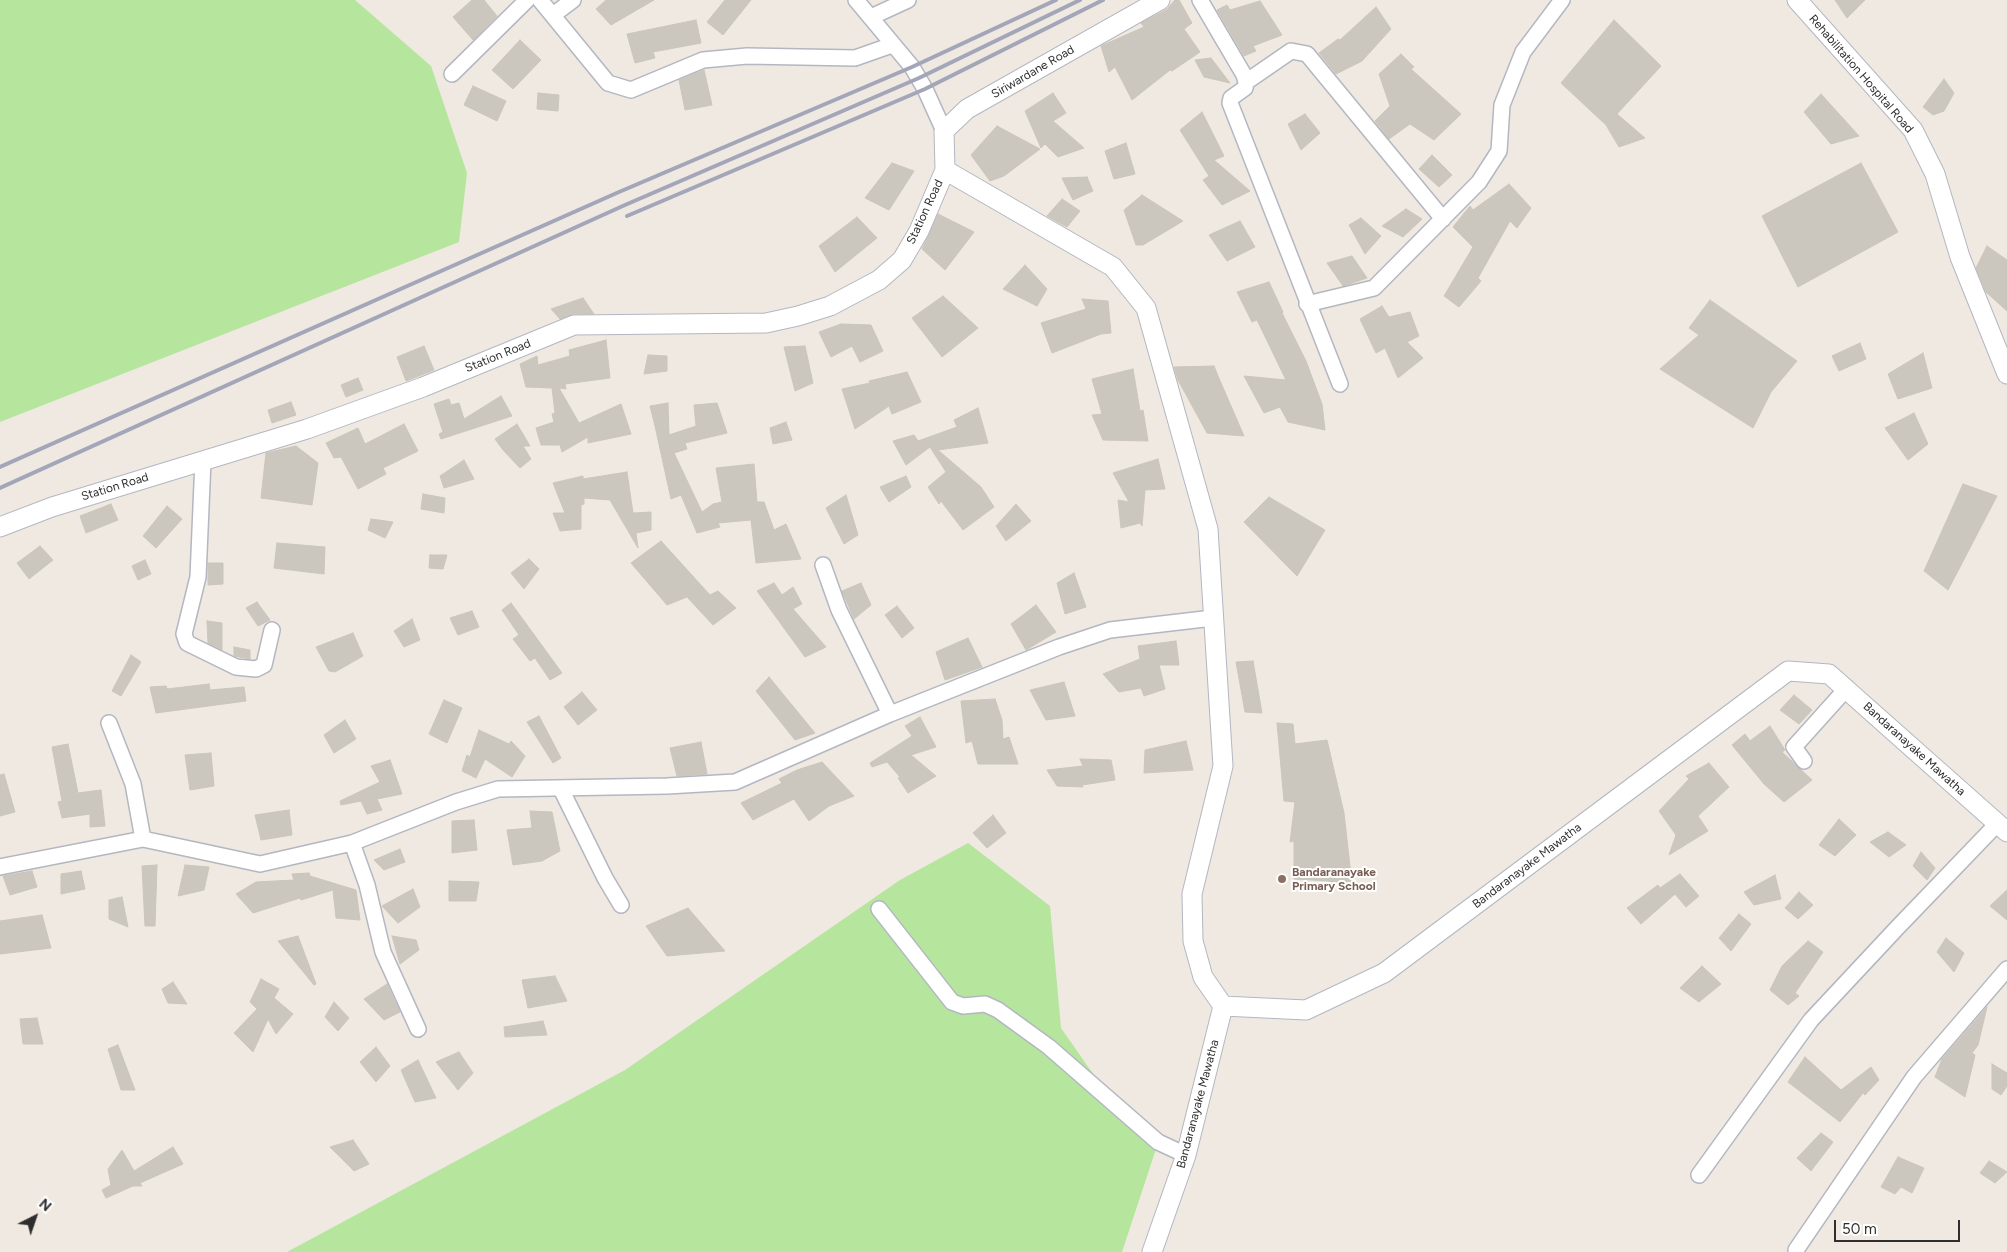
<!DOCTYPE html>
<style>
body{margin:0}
#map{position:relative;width:2007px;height:1252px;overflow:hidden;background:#efe9e1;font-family:Figtree,sans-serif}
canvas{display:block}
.north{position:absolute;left:10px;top:1192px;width:50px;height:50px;-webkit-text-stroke:4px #fff;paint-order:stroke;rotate:41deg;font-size:14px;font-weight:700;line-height:20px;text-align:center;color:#2e2e2e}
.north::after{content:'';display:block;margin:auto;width:18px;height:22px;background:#2e2e2e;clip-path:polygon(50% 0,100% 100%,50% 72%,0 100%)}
.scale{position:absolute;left:1834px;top:1220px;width:126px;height:22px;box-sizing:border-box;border:2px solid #2e2e2e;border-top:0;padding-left:6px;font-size:15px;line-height:18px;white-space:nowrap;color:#2e2e2e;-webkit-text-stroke:4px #fff;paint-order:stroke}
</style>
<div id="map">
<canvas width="2007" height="1252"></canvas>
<div class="north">N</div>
<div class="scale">50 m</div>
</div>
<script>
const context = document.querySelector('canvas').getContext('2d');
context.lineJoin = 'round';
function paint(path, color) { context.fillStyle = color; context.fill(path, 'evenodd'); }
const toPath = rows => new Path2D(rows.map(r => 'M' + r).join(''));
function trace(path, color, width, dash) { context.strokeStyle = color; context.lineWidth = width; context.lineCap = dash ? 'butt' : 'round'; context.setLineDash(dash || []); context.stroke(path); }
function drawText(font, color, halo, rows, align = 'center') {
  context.font = font + ' Figtree,sans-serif'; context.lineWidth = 4; context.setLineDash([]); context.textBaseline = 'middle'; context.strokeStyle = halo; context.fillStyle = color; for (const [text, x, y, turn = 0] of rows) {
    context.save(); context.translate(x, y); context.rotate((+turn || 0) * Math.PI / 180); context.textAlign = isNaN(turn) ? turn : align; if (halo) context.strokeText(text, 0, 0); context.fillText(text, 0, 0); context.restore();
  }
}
const green = toPath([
 [0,0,355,0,431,66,467,173,459,242,0,422],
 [968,843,1050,906,1061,1028,1133,1131,1156,1149,1122,1252,287,1252,625,1070,900,880]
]);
const building = toPath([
 [472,0,484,0,497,16,473,40,453,17,472,0],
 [606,0,654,0,611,25,596,9,606,0],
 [725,0,751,0,723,35,707,22,725,0],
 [1175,0,1179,0,1192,23,1184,29,1200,52,1172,71,1170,70,1132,100,1115,67,1109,72,1101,46,1144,27,1141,23,1166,10,1175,0],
 [1835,0,1865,0,1847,18,1835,0],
 [1260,1,1282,35,1253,46,1256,51,1244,56,1217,10,1227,5,1230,10,1260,1],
 [1376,7,1391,29,1362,61,1336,74,1319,53,1338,39,1340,40,1376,7],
 [696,20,701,43,653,52,655,58,635,63,627,34,696,20],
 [1614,20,1661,66,1617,114,1645,138,1619,147,1606,125,1561,83,1614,20],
 [520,40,541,60,513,89,492,70,520,40],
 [1401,54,1414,67,1411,69,1461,114,1434,140,1410,124,1389,139,1375,121,1390,106,1379,74,1401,54],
 [1211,58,1230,83,1204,77,1195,60,1211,58],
 [704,70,712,105,685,110,679,80,704,70],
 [1944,79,1954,93,1944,111,1933,115,1923,107,1944,79],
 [473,86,506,101,497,121,464,105,473,86],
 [538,93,559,95,558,111,537,109,538,93],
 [1053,93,1066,113,1053,121,1084,148,1058,157,1045,144,1041,148,1025,111,1053,93],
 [1821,94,1859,136,1831,144,1804,112,1821,94],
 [1202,112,1224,156,1214,160,1250,191,1222,205,1203,180,1209,176,1180,130,1202,112],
 [1305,114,1320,133,1301,150,1288,124,1305,114],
 [997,126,1040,149,1004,176,990,181,971,155,997,126],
 [1126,143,1135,174,1114,179,1105,151,1126,143],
 [1432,155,1452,175,1439,187,1419,169,1432,155],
 [892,163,914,171,889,210,865,198,892,163],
 [1861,163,1898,232,1798,287,1762,216,1861,163],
 [1087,177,1093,191,1073,200,1062,178,1087,177],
 [1509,184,1531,208,1517,228,1510,221,1478,278,1481,281,1459,307,1444,296,1473,247,1453,227,1470,206,1473,210,1509,184],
 [1142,195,1183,221,1143,245,1136,245,1124,210,1142,195],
 [1062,199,1080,211,1067,227,1047,216,1062,199],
 [1406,209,1422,219,1403,237,1382,226,1406,209],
 [938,214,974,232,945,270,922,249,938,214],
 [857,217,877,238,835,272,819,246,857,217],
 [1361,218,1381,236,1365,254,1349,225,1361,218],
 [1240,221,1255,247,1227,261,1209,235,1240,221],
 [1987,246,2007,260,2007,311,1986,292,1976,268,1987,246],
 [1352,256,1367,278,1343,286,1327,263,1352,256],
 [1025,265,1047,289,1037,306,1003,289,1025,265],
 [1269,282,1283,312,1282,313,1306,361,1322,404,1325,430,1288,422,1280,407,1264,413,1244,376,1286,380,1257,320,1252,322,1237,292,1269,282],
 [943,296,978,328,942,357,912,318,943,296],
 [583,298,594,314,574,314,560,319,551,309,583,298],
 [1082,299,1108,301,1111,333,1101,334,1052,353,1041,323,1086,309,1082,299],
 [1710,300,1797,361,1771,392,1753,428,1660,369,1699,335,1689,328,1710,300],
 [1382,306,1389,317,1410,312,1419,336,1407,342,1423,358,1398,378,1385,348,1376,353,1360,319,1382,306],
 [841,324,871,325,883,351,860,362,852,346,831,357,819,332,841,324],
 [606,340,610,378,565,384,566,389,559,388,579,423,621,404,631,434,588,443,588,437,562,452,560,445,541,445,536,428,554,422,552,414,555,413,552,388,526,387,520,364,537,356,538,365,570,356,569,350,606,340],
 [1860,343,1866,359,1839,371,1832,356,1860,343],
 [424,346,434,370,406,381,397,357,424,346],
 [805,346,813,383,795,391,784,347,805,346],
 [1923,353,1932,388,1898,399,1888,374,1923,353],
 [648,355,667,356,667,371,644,374,648,355],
 [1214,366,1218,376,1244,436,1207,433,1178,380,1174,367,1214,366],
 [1133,369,1140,411,1143,410,1148,441,1103,440,1092,415,1102,414,1092,379,1133,369],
 [907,372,921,402,892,414,889,406,855,429,842,389,870,383,869,381,907,372],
 [358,378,363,390,346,397,341,385,358,378],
 [501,396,512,416,441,439,439,434,443,432,434,404,449,399,451,405,459,403,464,419,501,396],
 [291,402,296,415,272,423,268,410,291,402],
 [668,403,669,435,696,426,694,405,717,403,727,433,685,443,687,449,674,453,702,512,713,504,722,502,716,468,754,464,757,502,764,502,774,530,786,524,801,559,756,563,751,520,718,523,720,527,697,533,681,495,671,499,655,426,650,406,668,403],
 [978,408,988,443,938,450,981,487,994,507,963,530,941,501,939,504,928,487,946,472,930,447,906,465,893,441,914,435,918,441,957,427,954,420,978,408],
 [1914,413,1928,444,1908,460,1885,428,1914,413],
 [786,422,792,440,773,444,770,428,786,422],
 [404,424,418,451,383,468,386,474,358,489,341,457,334,458,326,443,358,428,365,444,404,424],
 [517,424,530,446,523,446,531,459,520,468,503,450,495,439,517,424],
 [296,446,318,463,312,505,261,498,266,453,296,446],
 [1158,459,1165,489,1145,490,1142,526,1140,523,1121,528,1118,500,1129,502,1113,473,1158,459],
 [464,460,474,479,444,488,440,476,464,460],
 [627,472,633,513,651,512,651,530,636,533,638,548,610,500,584,498,584,504,581,505,581,529,560,531,553,513,565,513,553,483,583,476,583,479,627,472],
 [906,476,911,487,889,502,880,487,906,476],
 [1963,484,1997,496,1948,590,1924,571,1963,484],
 [423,494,445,498,444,513,421,509,423,494],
 [846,495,858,535,844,544,826,508,846,495],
 [1269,497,1325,530,1297,576,1244,522,1269,497],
 [111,504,118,520,86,533,80,516,111,504],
 [1016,504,1031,521,1006,541,996,526,1016,504],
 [167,506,182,519,156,548,143,536,167,506],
 [371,519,393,522,385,538,368,530,371,519],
 [661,541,710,595,718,591,736,608,713,625,687,597,667,605,631,563,661,541],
 [277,543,325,547,324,574,274,568,277,543],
 [40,546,53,560,29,579,17,563,40,546],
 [430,555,447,555,443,569,429,568,430,555],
 [529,559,539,569,524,589,511,573,529,559],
 [145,560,151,574,138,580,132,566,145,560],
 [208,563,223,563,223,584,208,585,208,563],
 [1074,573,1086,607,1065,614,1057,583,1074,573],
 [774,583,782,595,793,587,802,604,793,609,826,647,805,657,757,591,774,583],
 [861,583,871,605,854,619,842,591,861,583],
 [257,602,270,620,258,626,246,608,257,602],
 [511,603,562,673,550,680,535,658,530,661,513,639,519,635,502,610,511,603],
 [1036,605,1056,632,1026,650,1011,624,1036,605],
 [897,606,914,628,902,638,885,615,897,606],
 [472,611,479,627,458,635,450,618,472,611],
 [412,619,420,640,404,647,394,631,412,619],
 [207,621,222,623,222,650,208,643,207,621],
 [353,633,363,656,335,672,329,671,316,647,353,633],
 [968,638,982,667,945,680,936,652,968,638],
 [1176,641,1179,665,1159,665,1165,689,1144,696,1141,688,1119,692,1103,674,1140,659,1138,646,1176,641],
 [234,647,250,650,250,659,234,656,234,647],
 [131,655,141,662,121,696,112,691,131,655],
 [1253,661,1262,713,1245,712,1236,662,1253,661],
 [769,677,815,733,795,740,756,691,769,677],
 [1064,682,1075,716,1046,720,1030,690,1064,682],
 [209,684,210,690,244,687,246,701,156,713,150,687,166,686,167,689,209,684],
 [582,692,597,710,578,725,564,707,582,692],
 [1794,695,1812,710,1799,724,1780,710,1794,695],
 [995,699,1002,720,1003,739,1009,737,1018,764,978,764,972,741,966,743,961,701,995,699],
 [444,700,462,708,447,743,429,734,444,700],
 [539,716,561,758,553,763,527,722,539,716],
 [920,717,936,747,911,755,936,776,908,793,898,778,900,777,887,762,872,767,870,763,912,736,905,726,920,717],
 [345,720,356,739,334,753,324,735,345,720],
 [1277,723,1293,724,1295,744,1327,740,1344,813,1352,884,1329,885,1329,881,1294,879,1294,841,1290,842,1295,802,1284,801,1277,723],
 [1770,726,1785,750,1782,752,1812,780,1784,802,1764,784,1732,745,1745,734,1750,741,1770,726],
 [479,730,509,744,511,741,525,756,512,777,485,759,476,778,462,771,467,755,470,757,479,730],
 [1186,741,1193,770,1144,773,1145,750,1186,741],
 [701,742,707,774,677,776,670,748,701,742],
 [68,744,78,793,101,790,105,826,90,827,90,814,62,818,58,802,62,801,52,747,68,744],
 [211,753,214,786,190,790,185,755,211,753],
 [1080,759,1111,760,1115,780,1082,785,1083,787,1057,786,1047,770,1083,766,1080,759],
 [390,760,402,794,377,799,382,810,367,814,361,801,341,805,340,801,380,782,371,766,390,760],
 [822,762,854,796,829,806,809,821,794,799,753,820,741,803,782,783,779,779,797,770,822,762],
 [1709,763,1729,787,1698,816,1708,831,1669,855,1676,835,1659,811,1689,779,1686,776,1709,763],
 [4,774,15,812,0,816,0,775,4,774],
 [289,810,292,835,261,840,255,815,289,810],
 [530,811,552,812,560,851,542,861,513,865,507,830,532,828,530,811],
 [993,815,1006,833,987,848,973,833,993,815],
 [1839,819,1856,835,1835,856,1819,845,1839,819],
 [474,820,477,850,452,853,452,821,474,820],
 [1888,832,1906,845,1889,857,1870,842,1888,832],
 [400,849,405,862,384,870,374,860,400,849],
 [1921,852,1935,868,1927,880,1913,866,1921,852],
 [157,865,155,926,145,926,142,866,157,865],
 [185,865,209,867,204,890,178,896,185,865],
 [32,871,37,887,10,895,3,876,32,871],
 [81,871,85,889,61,894,61,874,81,871],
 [309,873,310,876,356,890,360,920,336,918,333,890,301,900,300,898,253,913,236,894,256,882,294,880,292,874,309,873],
 [1680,874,1699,896,1686,907,1675,894,1641,924,1627,908,1658,885,1660,888,1680,874],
 [1775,875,1781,899,1754,905,1744,892,1775,875],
 [449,881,479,882,476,901,449,901,449,881],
 [413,889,420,907,398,923,382,906,413,889],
 [2007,890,2007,920,1990,906,2007,890],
 [1799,892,1813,905,1798,919,1785,908,1799,892],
 [122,897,128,927,109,919,109,900,122,897],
 [688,908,725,951,667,956,646,926,688,908],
 [1739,914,1751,924,1731,951,1719,938,1739,914],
 [42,915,51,948,0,954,0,921,42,915],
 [298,936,316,984,314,985,278,941,298,936],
 [392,936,416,940,419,950,400,964,392,936],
 [1946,938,1964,953,1954,972,1937,952,1946,938],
 [1808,941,1823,952,1795,993,1799,996,1788,1005,1770,990,1782,966,1808,941],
 [1702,966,1721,984,1699,1002,1680,988,1702,966],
 [555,976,567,1001,528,1008,522,980,555,976],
 [261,979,279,989,274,998,293,1014,276,1034,268,1019,253,1052,234,1033,257,1009,250,1002,261,979],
 [173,982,187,1004,168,1003,162,989,173,982],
 [387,984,400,1012,384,1020,364,999,387,984],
 [334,1002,349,1018,338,1031,325,1017,334,1002],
 [1987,1007,1978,1045,1972,1053,1975,1055,1965,1097,1935,1077,1942,1059,1987,1007],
 [37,1018,43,1044,23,1044,20,1019,37,1018],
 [543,1021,547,1035,505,1037,504,1027,543,1021],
 [118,1045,135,1090,121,1090,108,1049,118,1045],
 [376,1047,390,1066,376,1082,360,1062,376,1047],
 [459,1052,473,1073,458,1090,436,1062,459,1052],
 [1805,1057,1841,1090,1871,1067,1879,1080,1865,1095,1863,1093,1840,1122,1788,1082,1805,1057],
 [418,1060,436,1098,415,1102,401,1070,418,1060],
 [1992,1064,2007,1073,2007,1086,2001,1095,1992,1089,1992,1064],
 [1821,1133,1833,1142,1811,1171,1797,1158,1821,1133],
 [353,1140,369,1164,354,1171,330,1147,353,1140],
 [173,1147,183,1164,140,1183,142,1186,133,1186,106,1198,102,1190,111,1185,108,1169,122,1150,134,1171,173,1147],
 [1898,1157,1924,1168,1912,1193,1901,1187,1895,1194,1881,1187,1898,1157],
 [1989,1161,2007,1172,1995,1183,1980,1173,1989,1161]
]);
const minor = toPath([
 [540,0,608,83,631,90,703,60,747,56,855,58,892,45],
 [856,0,912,67,925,89,944,131],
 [1200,0,1244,75,1246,82,1245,88,1231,98,1230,103,1340,384],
 [553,15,573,0],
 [871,17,908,0],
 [452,74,527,0],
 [1246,82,1291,51,1307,54,1443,219],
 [1307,304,1374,288,1479,182,1499,151,1502,105,1523,52,1562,0],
 [203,460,198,577,184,634,187,643,236,667,256,669,264,665,272,630],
 [823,565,839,610,890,714],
 [109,723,133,784,143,839],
 [1804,761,1794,747,1847,688],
 [561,789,605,878,621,905],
 [352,843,367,885,383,952,418,1029],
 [0,867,143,839,260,864,352,843,456,802,498,789,667,786,735,782,890,714,1059,647,1110,630,1213,618],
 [879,909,952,1002,963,1006,985,1004,998,1010,1049,1047,1158,1142,1186,1155],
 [1699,1175,1811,1020,1897,928,1997,824],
 [1796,1250,1914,1077,2007,969]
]);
const tertiary = toPath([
 [1797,0,1913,130,1935,174,1960,257,2007,374],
 [945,170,1113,267,1146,308,1208,529,1223,766,1192,894,1193,941,1203,977,1223,1006],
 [0,527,52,507,307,429,423,387,574,325,766,323,798,316,830,306,879,280,902,260,919,231,945,170,944,131,967,109,1160,0],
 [1152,1252,1186,1155,1223,1006,1306,1010,1384,973,1788,671,1829,674,2007,832]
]);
const rail = toPath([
 [627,216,925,89,1103,0],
 [0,467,619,192,912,67,1056,0],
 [0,488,625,205,919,78,1080,0]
]);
const markers = [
 [1282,879,5,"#8d6e63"]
];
const streetNames = [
 ["Siriwardane Road",1033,72,-30],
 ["Rehabilitation Hospital Road",1861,74,49],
 ["Station Road",925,212,-65],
 ["Station Road",498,356,-22],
 ["Station Road",115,487,-17],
 ["Bandaranayake Mawatha",1914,749,42],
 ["Bandaranayake Mawatha",1527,866,-37],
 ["Bandaranayake Mawatha",1198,1104,-75]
];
const educationNames = [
 ["Bandaranayake",1292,872],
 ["Primary School",1292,886]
];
paint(green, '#b6e59e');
paint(building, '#cbc7bf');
trace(building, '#cbc5ba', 1);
trace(minor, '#b4b7c1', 18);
trace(tertiary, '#b4b7c1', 21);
trace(minor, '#fff', 15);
trace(tertiary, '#fff', 19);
trace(rail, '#a3a6b8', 4);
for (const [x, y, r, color] of markers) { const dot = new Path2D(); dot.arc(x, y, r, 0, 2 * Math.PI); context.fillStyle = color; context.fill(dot); trace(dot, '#fff', 2); }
drawText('12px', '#2e2e2e', '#fff', streetNames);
drawText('bold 12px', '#785e54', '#fff', educationNames, 'left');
</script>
